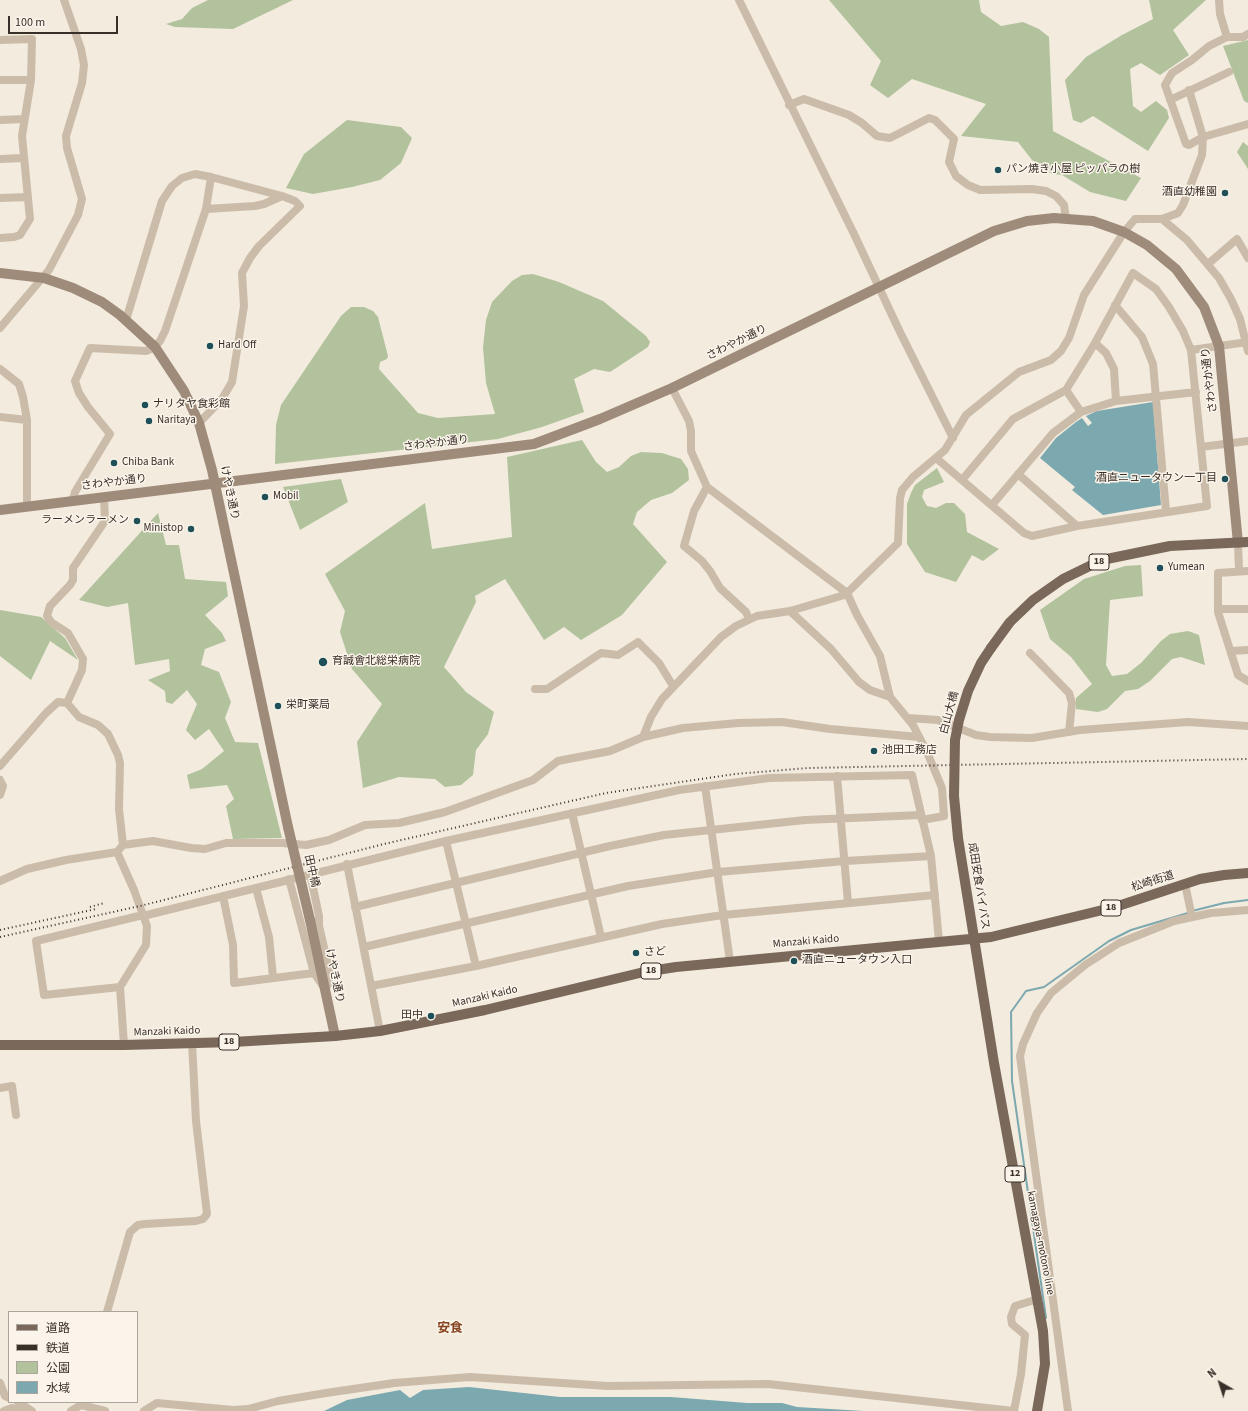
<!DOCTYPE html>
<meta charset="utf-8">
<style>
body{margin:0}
#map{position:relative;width:1248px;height:1411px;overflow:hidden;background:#f2ebde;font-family:"Source Sans 3","Noto Sans JP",sans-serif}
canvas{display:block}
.legend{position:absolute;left:8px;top:1311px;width:130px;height:92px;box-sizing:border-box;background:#faf4ea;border:1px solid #aca59d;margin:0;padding:5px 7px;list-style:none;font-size:12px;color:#382f29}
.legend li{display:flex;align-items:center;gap:8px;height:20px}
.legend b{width:20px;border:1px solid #aca59d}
.north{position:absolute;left:1200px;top:1363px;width:40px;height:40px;-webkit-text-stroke:3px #faf4ea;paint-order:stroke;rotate:321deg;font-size:11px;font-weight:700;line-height:16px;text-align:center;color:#382f29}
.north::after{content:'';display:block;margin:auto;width:14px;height:18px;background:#382f29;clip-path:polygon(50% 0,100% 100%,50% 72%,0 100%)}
.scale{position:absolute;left:8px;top:16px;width:110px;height:18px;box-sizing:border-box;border:2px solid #382f29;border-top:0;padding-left:5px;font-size:12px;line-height:14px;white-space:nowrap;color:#382f29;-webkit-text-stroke:3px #faf4ea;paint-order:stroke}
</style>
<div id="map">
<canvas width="1248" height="1411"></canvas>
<ul class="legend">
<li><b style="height:5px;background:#7a685a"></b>道路</li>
<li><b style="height:5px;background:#382f29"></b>鉄道</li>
<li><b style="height:11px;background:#b2c29d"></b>公園</li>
<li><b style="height:11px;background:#7ca8b0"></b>水域</li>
</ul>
<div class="north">N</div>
<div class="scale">100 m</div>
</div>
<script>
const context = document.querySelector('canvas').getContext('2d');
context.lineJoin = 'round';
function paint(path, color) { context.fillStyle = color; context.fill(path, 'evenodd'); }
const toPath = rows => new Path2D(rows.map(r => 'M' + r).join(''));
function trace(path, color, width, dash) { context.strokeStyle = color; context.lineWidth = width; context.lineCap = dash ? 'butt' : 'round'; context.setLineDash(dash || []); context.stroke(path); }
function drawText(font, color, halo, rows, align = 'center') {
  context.font = font + ' "Source Sans 3","Noto Sans JP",sans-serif'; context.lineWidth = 3; context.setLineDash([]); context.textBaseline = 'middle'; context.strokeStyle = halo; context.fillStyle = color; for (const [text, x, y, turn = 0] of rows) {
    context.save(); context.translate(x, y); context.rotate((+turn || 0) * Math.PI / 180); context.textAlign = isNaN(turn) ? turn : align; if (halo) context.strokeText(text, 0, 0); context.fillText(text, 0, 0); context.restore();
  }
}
const green = toPath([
 [208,0,293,0,233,29,175,27,166,24,182,19,192,8],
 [829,0,979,0,981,12,1001,26,1023,22,1039,29,1049,37,1053,131,1141,178,1126,201,1090,192,1062,175,1052,174,1032,160,1018,142,961,136,986,104,912,79,888,98,870,85,881,61],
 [1149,0,1206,0,1173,30,1189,55,1160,75,1141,63,1130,69,1133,106,1141,112,1156,101,1167,110,1169,118,1148,151,1093,116,1081,123,1073,120,1065,80,1086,57,1122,35,1153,19],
 [1248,40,1248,103,1244,101,1223,46],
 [347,120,401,127,412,138,401,163,380,180,352,187,313,194,286,188,304,154],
 [1243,142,1248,146,1248,169,1237,152],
 [533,274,559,282,603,301,646,336,650,342,648,347,610,372,594,369,574,379,584,412,542,427,498,439,275,464,276,425,281,405,341,316,351,307,364,307,373,311,378,317,388,356,387,359,380,362,379,369,418,413,438,418,495,414,486,383,483,347,486,320,492,302,512,281,522,275],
 [582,440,596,462,607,472,619,467,631,456,641,452,662,453,681,459,688,469,689,480,672,493,651,500,637,512,633,524,667,562,622,615,581,640,564,627,544,640,505,579,475,596,476,602,444,667,466,692,494,712,488,734,476,750,473,775,461,785,445,787,435,779,399,777,363,788,357,742,382,704,352,669,340,632,345,611,325,574,425,503,432,549,512,537,507,457],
 [937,468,944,482,924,490,922,497,927,506,936,508,946,503,954,503,965,514,967,532,999,549,983,561,972,555,956,582,925,572,907,544,907,504,911,493,915,485],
 [341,479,348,502,300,530,283,487],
 [158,513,166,545,179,545,185,579,226,582,228,596,205,615,222,633,226,641,205,649,201,665,219,672,231,702,225,718,235,742,258,743,282,838,233,839,226,806,234,799,227,785,190,789,187,775,202,769,224,751,209,729,195,740,186,730,197,704,187,690,172,704,166,702,165,691,148,680,170,671,169,659,135,665,128,603,107,607,79,600],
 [1141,565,1143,596,1110,600,1106,665,1112,676,1127,674,1141,663,1161,641,1170,634,1188,631,1199,635,1205,665,1181,657,1172,659,1150,681,1138,689,1125,691,1107,709,1098,712,1076,709,1076,698,1092,684,1071,657,1050,639,1040,610,1084,579,1125,566],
 [0,610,41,617,65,638,78,660,50,641,31,680,0,656]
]);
const water = toPath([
 [1153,402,1161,505,1103,515,1072,490,1075,487,1040,458,1056,438,1076,422,1082,418,1088,426,1092,423,1086,416,1097,411],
 [469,1387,560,1397,671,1397,747,1403,782,1403,797,1407,864,1411,324,1411,347,1400,400,1390,410,1398,423,1390]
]);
const stream = toPath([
 [1192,911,1224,903,1248,900],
 [1046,1318,1012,1081,1011,1012,1026,991,1044,987,1109,941,1131,930,1188,913]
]);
const street = toPath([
 [739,0,854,234,899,330,953,438],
 [1219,0,1220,14,1227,37],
 [0,40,32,39,31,80,22,136,30,219,20,235,14,237,0,238],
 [0,80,31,80],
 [1189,90,1203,137,1248,124],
 [1170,100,1229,72],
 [789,105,804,99,849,115,862,123,877,136,890,138,929,118,935,120,954,139,949,162,956,176,968,185,980,190,1032,189,1046,191,1056,196,1064,205,1066,219],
 [0,120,24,119],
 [1203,137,1189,145,1186,144,1165,85,1172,73,1192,60,1209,46,1227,37,1243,37,1248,34],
 [0,159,23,158],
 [0,198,28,197],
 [206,209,255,206,264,204,282,196],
 [1162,219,1187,240,1219,278,1231,299,1240,319,1248,351],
 [1208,264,1237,239,1248,258],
 [1115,305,1142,337,1153,364,1166,511],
 [126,320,162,201,172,186,182,178,195,174,211,177,282,196,295,201,300,206,259,246,250,258,242,273,244,306,232,382,222,399,199,423],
 [0,328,49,270,78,215,82,199,67,148,66,136,82,83,84,65,81,49,64,0],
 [1095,343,1106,353,1114,369,1116,401],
 [1191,350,1248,342],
 [0,369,19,384,23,397,27,420,27,506],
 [672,388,689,421,691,431,691,451,707,487,847,593],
 [1066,390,1081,412],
 [0,417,27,420],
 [1201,447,1248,441],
 [936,458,1024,533,1032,536,1077,526,1207,506,1191,350,1183,331,1169,307,1156,289,1133,273,1095,343,1066,390,1013,419,962,480],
 [1018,474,1077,526],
 [707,487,694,511,684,546,702,561,710,571,720,588,746,612,749,619],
 [104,497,105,521,73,568,73,580,70,585,50,606,47,616,51,622,68,633,83,659,82,670,67,703,79,717,98,725,108,734,118,755,120,763,119,809,123,845],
 [73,500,75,492,110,434,88,407,79,393,75,381,90,348,146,351,155,347,160,341,165,331,206,209,211,177],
 [992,505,1053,433,1081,412,1116,401,1196,392],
 [1238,543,1239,571],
 [1248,571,1218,573,1218,612,1238,675,1248,681],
 [1218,609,1248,609],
 [790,611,831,649,859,682,870,690,890,697],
 [1231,651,1248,650],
 [1030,653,1069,693,1072,703,1069,732],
 [535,689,547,689,601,653,618,655,638,642,659,663,673,686],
 [908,718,938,720,976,735,990,737,1032,738,1080,730,1188,722,1248,726],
 [643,737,651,717,662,699,721,637,736,626,757,616,790,611,848,594],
 [0,766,46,713,58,702,67,703],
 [837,776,848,903],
 [0,780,3,786,0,795],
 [705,786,730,961],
 [572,813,601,937],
 [922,820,944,816,942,788,927,752,913,725,890,697,880,656,857,615,847,593,898,543,900,498,902,490,913,477,945,450,966,415,1019,372,1051,360,1061,351,1069,338,1084,295,1124,232,1135,219,1162,219,1178,213,1183,205,1202,155,1203,137],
 [446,841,476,966],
 [117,852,134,890,147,926,146,945,120,987,124,1045],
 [347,864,380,1031],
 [289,879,314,973,325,989,329,983,329,969,319,926,319,916,310,873],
 [0,881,27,869,66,860,117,852,123,845,145,842,153,841,191,848,205,849,226,843,282,843,306,845,329,840,365,825,399,823,445,812,533,780,558,761,610,751,643,737,683,728,738,723,782,722,830,729,919,737],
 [1185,884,1192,917],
 [256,888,269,937,273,977],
 [223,896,233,945,234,983,314,973],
 [355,907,610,846,664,835,805,820,921,815],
 [143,916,446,841,679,790,769,778,912,775,931,856,939,941],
 [364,947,628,886,718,872,845,861,931,856],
 [371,986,476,966,662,924,723,915,935,895],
 [120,987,44,995,36,941,143,915],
 [0,1088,12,1086,16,1115],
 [107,1312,130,1232,138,1225,145,1224,196,1221,203,1219,207,1214,196,1121,192,1042],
 [0,1383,5,1396,9,1398],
 [18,1402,32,1411],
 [4,1411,12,1408,20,1411],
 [71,1411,81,1405,105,1411],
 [144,1411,157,1403,233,1410,248,1409,278,1401,326,1393,394,1383,470,1377,608,1386,768,1384,1014,1411],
 [1014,1411,1021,1374,1025,1335,1012,1324,1011,1317,1015,1306,1038,1299],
 [1068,1411,1020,1056,1023,1044,1037,1013,1051,993,1085,965,1119,943,1174,921,1211,913,1248,910]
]);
const secondary = toPath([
 [0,273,44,278,73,288,102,302,120,315,155,347,184,391,199,423,212,470,288,827],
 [0,510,534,444,600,419,672,388,994,231,1027,221,1054,218,1093,221,1124,232,1147,245,1176,269,1204,307,1219,346,1238,543],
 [310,920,335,1036]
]);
const primary = toPath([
 [991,648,1010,622,1033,600,1063,579,1102,560,1170,546,1248,542],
 [958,838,994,1063,1043,1331,1045,1364,1037,1411],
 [0,1045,124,1045,233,1042,335,1036,380,1031,485,1010,644,972,676,967,991,937,1115,907,1200,879,1224,875,1248,873]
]);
const rail = toPath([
 [90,907,104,903],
 [0,930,96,909],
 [0,937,140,906,384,844,606,793,735,774,808,768,1248,759]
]);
const secondaryBridge = toPath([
 [288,827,310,920]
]);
const primaryBridge = toPath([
 [958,838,954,796,955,740,959,720,968,691,981,663,991,648]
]);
const markers = [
 [998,170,4,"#1e505a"],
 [1225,193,4,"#1e505a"],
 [210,346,4,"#1e505a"],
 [145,405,4,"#1e505a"],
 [149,421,4,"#1e505a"],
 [114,463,4,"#1e505a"],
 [1225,479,4,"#1e505a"],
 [265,497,4,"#1e505a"],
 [137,521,4,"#1e505a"],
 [191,529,4,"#1e505a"],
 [1160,568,4,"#1e505a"],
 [323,662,5,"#1e505a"],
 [278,706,4,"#1e505a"],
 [874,751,4,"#1e505a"],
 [636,953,4,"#1e505a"],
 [794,961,4,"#1e505a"],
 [431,1016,4,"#1e505a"]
];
const shields = [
 [1099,562,20],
 [1111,908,20],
 [651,971,20],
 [229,1042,20],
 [1015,1174,20]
];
const shieldNames = [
 ["18",1099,562],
 ["18",1111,908],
 ["18",651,971],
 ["18",229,1042],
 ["12",1015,1174]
];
const poiNames = [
 ["パン焼き小屋 ピッパラの樹",1006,170],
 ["酒直幼稚園",1217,193,"right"],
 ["Hard Off",218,346],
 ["ナリタヤ食彩館",153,405],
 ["Naritaya",157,421],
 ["Chiba Bank",122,463],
 ["酒直ニュータウン一丁目",1217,479,"right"],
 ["Mobil",273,497],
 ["ラーメンラーメン",129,521,"right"],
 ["Ministop",183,529,"right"],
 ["Yumean",1168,568],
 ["育誠會北総栄病院",332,662],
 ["栄町薬局",286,706],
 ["池田工務店",882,751],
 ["さど",644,953],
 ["酒直ニュータウン入口",802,961],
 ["田中",423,1016,"right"]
];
const streetNames = [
 ["さわやか通り",737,343,-26],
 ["さわやか通り",1210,380,-97],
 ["さわやか通り",436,444,-7],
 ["さわやか通り",114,483,-7],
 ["けやき通り",229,493,78],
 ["白山大橋",950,713,-75],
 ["田中橋",311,871,77],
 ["松崎街道",1153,882,-18],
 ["成田安食バイパス",978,886,81],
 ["Manzaki Kaido",806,942,-5],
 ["けやき通り",334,976,78],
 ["Manzaki Kaido",485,997,-13],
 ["Manzaki Kaido",167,1032,-2],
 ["kamagaya-motono line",1040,1243,79]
];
const quarterNames = [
 ["安食",450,1329]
];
paint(green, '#b2c29d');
paint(water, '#7ca8b0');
trace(stream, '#7ca8b0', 2);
trace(street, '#cbbca9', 8);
trace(secondary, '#9f8b7a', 10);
trace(primary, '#7a685a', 10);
trace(rail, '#382f29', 2, [1, 3]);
trace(secondaryBridge, '#9f8b7a', 10);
trace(primaryBridge, '#7a685a', 10);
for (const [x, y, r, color] of markers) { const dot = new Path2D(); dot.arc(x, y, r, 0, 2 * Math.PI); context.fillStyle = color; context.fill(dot); trace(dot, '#faf4ea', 1.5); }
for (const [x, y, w] of shields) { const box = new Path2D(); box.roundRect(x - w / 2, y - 8, w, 16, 3); context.fillStyle = '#faf4ea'; context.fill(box); trace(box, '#382f29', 1); }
drawText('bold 10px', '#382f29', null, shieldNames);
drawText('11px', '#382f29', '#faf4ea', poiNames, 'left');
drawText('11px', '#382f29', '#faf4ea', streetNames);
drawText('bold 13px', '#874422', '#faf4ea', quarterNames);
</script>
